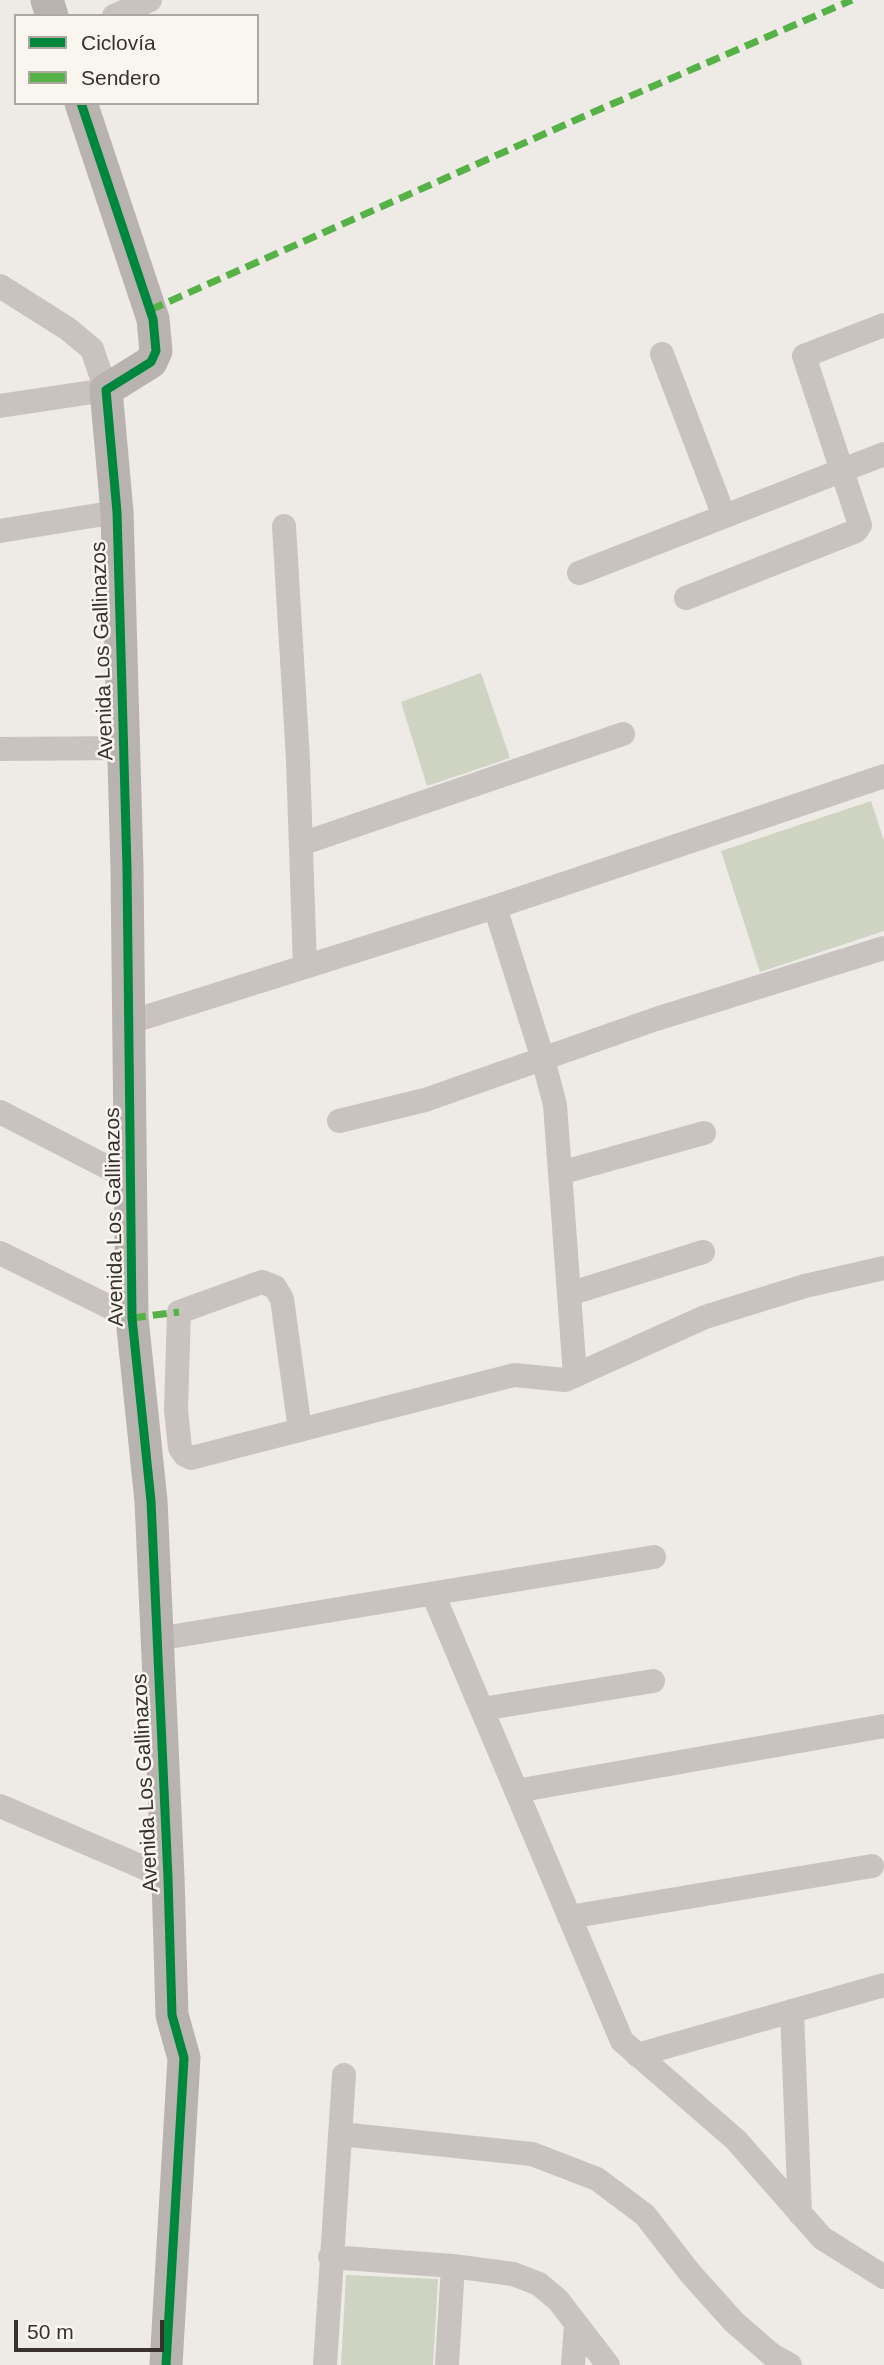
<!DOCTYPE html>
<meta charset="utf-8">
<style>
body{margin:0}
#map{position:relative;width:884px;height:2365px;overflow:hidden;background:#eeeae6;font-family:Arial,sans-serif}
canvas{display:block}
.legend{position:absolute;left:14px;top:14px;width:245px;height:91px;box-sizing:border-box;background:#f9f5ef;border:2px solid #aca7a1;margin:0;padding:9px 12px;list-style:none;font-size:21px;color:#39312c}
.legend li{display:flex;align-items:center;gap:14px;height:35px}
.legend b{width:35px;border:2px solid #aca7a1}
.scale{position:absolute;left:14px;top:2320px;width:150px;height:32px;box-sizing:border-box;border:4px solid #39312c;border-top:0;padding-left:9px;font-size:21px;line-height:24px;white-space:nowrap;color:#39312c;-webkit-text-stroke:5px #f9f5ef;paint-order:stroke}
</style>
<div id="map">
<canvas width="884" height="2365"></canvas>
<ul class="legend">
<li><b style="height:9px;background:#00873e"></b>Ciclovía</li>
<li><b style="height:9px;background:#56b246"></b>Sendero</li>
</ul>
<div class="scale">50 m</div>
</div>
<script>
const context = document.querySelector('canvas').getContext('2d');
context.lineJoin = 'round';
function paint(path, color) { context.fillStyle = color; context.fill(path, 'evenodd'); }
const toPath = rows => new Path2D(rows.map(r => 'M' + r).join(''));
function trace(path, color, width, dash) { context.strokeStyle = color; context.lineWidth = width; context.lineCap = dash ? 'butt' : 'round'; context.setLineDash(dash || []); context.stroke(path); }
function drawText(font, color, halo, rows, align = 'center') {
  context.font = font + ' Arial,sans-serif'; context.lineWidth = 5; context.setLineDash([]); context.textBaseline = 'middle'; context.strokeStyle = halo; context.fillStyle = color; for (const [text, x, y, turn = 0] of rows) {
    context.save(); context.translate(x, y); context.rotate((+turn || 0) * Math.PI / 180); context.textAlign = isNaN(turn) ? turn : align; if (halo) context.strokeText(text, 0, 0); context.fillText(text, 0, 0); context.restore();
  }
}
const green = toPath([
 [481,673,510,758,427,786,401,702],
 [871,801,884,841,884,931,760,972,721,851],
 [346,2275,438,2279,433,2365,341,2365]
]);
const street = toPath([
 [114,16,150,0],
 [0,286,68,329,92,349,106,390,0,406],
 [662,354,724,516],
 [284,526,298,760,305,967],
 [0,531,117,512],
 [579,573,884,454],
 [686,598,856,531,860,525,804,356,884,325],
 [0,749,124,748],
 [301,844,623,734],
 [495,907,543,1059,555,1105,575,1375],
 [130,1022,495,907,884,776],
 [0,1112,132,1180],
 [339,1121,425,1100,656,1019,884,948],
 [560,1173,704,1133],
 [0,1253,132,1318],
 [569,1294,703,1252],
 [300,1430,282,1299,275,1287,262,1282,179,1312,176,1410,180,1448,185,1455,191,1458,514,1375,565,1380,705,1317,805,1286,884,1268],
 [433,1594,622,2041,736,2140,822,2238,884,2277],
 [157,1639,654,1557],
 [482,1709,653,1681],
 [516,1791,884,1726],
 [0,1806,168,1878],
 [569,1917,872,1866],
 [792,2011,800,2214],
 [637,2055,884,1985],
 [340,2134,532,2154,597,2179,645,2215,690,2273,734,2322,772,2355,790,2365],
 [330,2257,453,2266,513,2274,539,2284,558,2300,608,2365],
 [325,2365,344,2075],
 [447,2365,453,2266],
 [573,2365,576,2325]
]);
const secondary = toPath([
 [47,0,52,16],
 [81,103,153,319,156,351,151,362,106,390,117,512,127,868,132,1318,151,1501,168,1878,172,2015,184,2058,166,2365]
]);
const quiet = toPath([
 [150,310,589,114,852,0],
 [132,1318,179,1312]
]);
const cycleway = toPath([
 [81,103,153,319,156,351,151,362,106,390,117,512,127,868,132,1318,151,1501,168,1878,172,2015,184,2058,166,2365]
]);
const streetNames = [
 ["Avenida Los Gallinazos",103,651,-92],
 ["Avenida Los Gallinazos",115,1217,-91],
 ["Avenida Los Gallinazos",146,1783,-93]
];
paint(green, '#cfd3c1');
trace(street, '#c8c3be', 24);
trace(secondary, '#b8b3af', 33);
trace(quiet, '#56b246', 7, [14, 7]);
trace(cycleway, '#00873e', 9);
drawText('21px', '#39312c', '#f9f5ef', streetNames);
</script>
